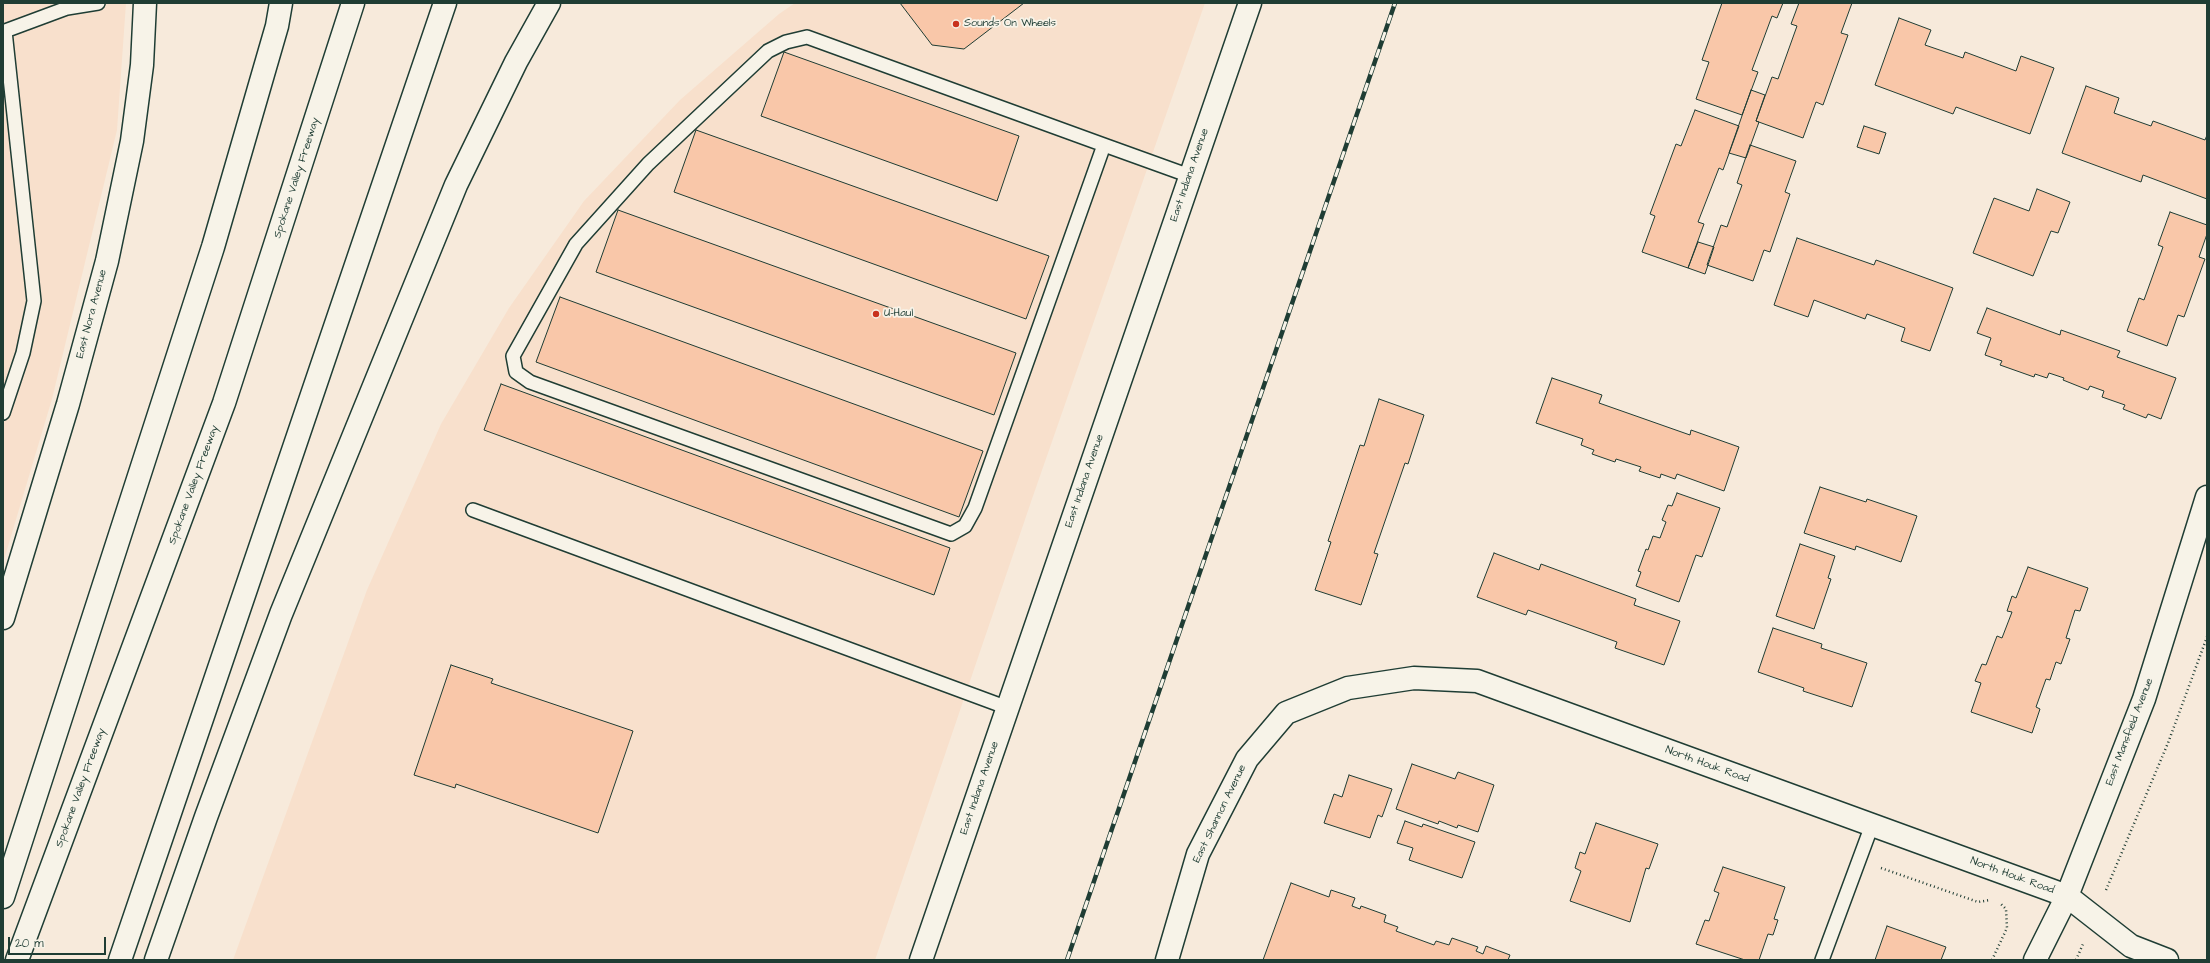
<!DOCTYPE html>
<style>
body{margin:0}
#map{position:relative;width:2210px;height:963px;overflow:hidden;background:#f7eadb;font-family:"Architects Daughter",sans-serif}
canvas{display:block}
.frame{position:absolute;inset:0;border:4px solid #1f3d34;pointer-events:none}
.scale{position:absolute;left:8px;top:937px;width:98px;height:18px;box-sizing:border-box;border:2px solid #1f3d34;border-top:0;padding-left:5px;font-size:12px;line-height:14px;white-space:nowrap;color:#1f3d34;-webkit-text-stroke:3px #f7f3e8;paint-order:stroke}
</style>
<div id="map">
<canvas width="2210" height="963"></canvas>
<div class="frame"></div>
<div class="scale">20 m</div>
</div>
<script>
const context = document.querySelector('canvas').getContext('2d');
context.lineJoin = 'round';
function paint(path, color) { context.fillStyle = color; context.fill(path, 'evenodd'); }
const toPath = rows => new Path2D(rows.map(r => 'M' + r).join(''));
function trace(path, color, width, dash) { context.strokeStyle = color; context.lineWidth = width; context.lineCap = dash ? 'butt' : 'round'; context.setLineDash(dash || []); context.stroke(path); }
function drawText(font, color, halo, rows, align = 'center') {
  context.font = font + ' "Architects Daughter",sans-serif'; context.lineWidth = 3.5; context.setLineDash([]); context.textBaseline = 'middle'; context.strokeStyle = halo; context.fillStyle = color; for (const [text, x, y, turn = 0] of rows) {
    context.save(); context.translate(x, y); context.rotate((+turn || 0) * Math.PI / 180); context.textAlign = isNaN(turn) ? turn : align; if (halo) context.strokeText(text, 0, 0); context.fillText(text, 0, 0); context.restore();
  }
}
const built = toPath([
 [3,3,126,3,117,130,52,399,3,563],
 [795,3,1205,3,1033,496,875,960,233,960,367,590,441,424,509,308,584,201,680,100,779,14]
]);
const building = toPath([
 [900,3,1024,3,964,49,932,45,900,3],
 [1722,3,1783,3,1777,18,1772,16,1752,70,1758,72,1742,115,1696,99,1709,62,1702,60,1722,3],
 [1799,3,1852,3,1841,33,1848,35,1823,105,1816,102,1803,138,1756,121,1772,77,1778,79,1797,26,1791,24,1799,3],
 [1899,18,1931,30,1925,45,1963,58,1965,52,2016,71,2021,56,2054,68,2030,134,1956,107,1953,114,1875,85,1899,18],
 [784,52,1019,136,997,201,761,116,784,52],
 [2086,86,2119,98,2114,113,2151,126,2153,121,2205,140,2207,135,2207,199,2143,175,2141,182,2062,153,2086,86],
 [1751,90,1765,95,1756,121,1759,122,1746,158,1729,153,1751,90],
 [1695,110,1739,126,1723,170,1719,168,1698,222,1704,224,1688,268,1642,252,1655,216,1650,214,1676,144,1681,146,1695,110],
 [1864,126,1886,133,1879,154,1857,147,1864,126],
 [696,130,1049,256,1026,319,674,192,696,130],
 [1750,145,1796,161,1785,192,1790,194,1770,252,1764,250,1753,281,1707,265,1721,225,1727,227,1742,185,1737,183,1750,145],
 [2037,189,2070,202,2058,233,2051,231,2033,276,1973,253,1994,198,2029,211,2037,189],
 [618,210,1016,353,994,415,596,272,618,210],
 [2170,212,2207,225,2207,234,2199,257,2205,259,2184,317,2178,315,2167,346,2127,331,2139,298,2144,300,2163,247,2158,245,2170,212],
 [1797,238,1874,265,1876,260,1953,288,1930,351,1901,341,1905,328,1867,314,1865,319,1814,300,1808,317,1774,305,1797,238],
 [1698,242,1714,247,1705,274,1688,268,1698,242],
 [560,297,983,451,959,517,536,362,560,297],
 [1987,308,2060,335,2061,330,2120,351,2117,357,2176,378,2161,419,2148,414,2146,418,2123,409,2125,405,2102,397,2104,391,2090,386,2088,390,2063,380,2064,378,2049,373,2047,378,2035,374,2034,377,2000,365,2002,361,1985,355,1991,338,1977,333,1987,308],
 [1552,378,1602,395,1599,403,1690,435,1691,430,1739,447,1724,491,1677,474,1675,479,1661,474,1660,478,1639,471,1641,467,1616,459,1615,462,1592,454,1594,450,1581,445,1583,439,1536,423,1552,378],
 [501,384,950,548,934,595,484,430,501,384],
 [1379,399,1424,415,1408,464,1405,463,1374,553,1378,554,1361,605,1315,590,1331,542,1328,541,1360,445,1364,446,1379,399],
 [1820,487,1866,502,1867,499,1917,516,1901,562,1856,546,1855,550,1804,533,1820,487],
 [1677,493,1720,508,1702,557,1696,555,1679,602,1636,586,1641,572,1638,571,1646,549,1648,550,1653,536,1660,538,1666,522,1662,520,1668,505,1672,506,1677,493],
 [1800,544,1835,556,1828,578,1831,579,1814,629,1776,616,1800,544],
 [1494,553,1539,570,1541,564,1636,599,1634,605,1680,621,1664,665,1615,648,1617,642,1528,610,1526,615,1477,597,1494,553],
 [2028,567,2088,588,2080,611,2075,610,2066,638,2070,639,2061,664,2056,662,2050,680,2046,679,2036,707,2040,709,2032,733,1971,712,1981,683,1975,681,1982,664,1986,665,1997,636,2002,638,2012,612,2007,611,2012,596,2016,598,2028,567],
 [1773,628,1822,644,1821,648,1867,663,1852,707,1803,691,1804,688,1758,672,1773,628],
 [451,665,493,679,491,683,633,731,598,833,456,784,455,788,414,775,451,665],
 [1412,764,1455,779,1458,772,1494,785,1478,832,1458,825,1457,828,1439,821,1438,824,1396,809,1412,764],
 [1349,775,1392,789,1382,817,1378,815,1370,838,1324,823,1334,794,1342,797,1349,775],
 [1405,821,1422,827,1423,824,1475,842,1462,878,1409,860,1413,848,1397,843,1405,821],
 [1596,823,1658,844,1649,869,1646,868,1630,922,1570,901,1581,871,1575,868,1580,852,1585,854,1596,823],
 [1723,867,1785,887,1774,919,1778,920,1773,935,1768,934,1759,960,1745,960,1696,944,1705,920,1709,921,1719,893,1714,891,1723,867],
 [1291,883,1329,897,1331,890,1355,898,1352,906,1360,909,1361,906,1386,915,1384,922,1398,927,1396,931,1434,945,1436,941,1449,945,1452,938,1478,947,1476,951,1483,954,1486,946,1510,955,1508,960,1263,960,1291,883],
 [1887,926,1946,947,1941,960,1875,960,1887,926]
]);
const path = toPath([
 [1881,868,1978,902,1990,900],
 [2106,890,2168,743,2207,637],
 [1992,960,2007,928,2006,909,2001,904],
 [2076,960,2083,944]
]);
const lane = toPath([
 [1104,145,975,508,965,526,951,534,530,382,516,372,513,356,576,244,648,164,768,51,786,42,807,37,1104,145,1190,176],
 [3,413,23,353,34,301,5,31,67,8,98,3],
 [473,510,1008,708],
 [1822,960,1872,825]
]);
const street = toPath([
 [3,618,68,404,107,261,132,141,142,65,145,3],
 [1167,960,1198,854,1247,759,1286,713,1348,688,1414,678,1477,681,2067,896,2131,946,2167,960]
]);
const secondary = toPath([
 [921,960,1250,3],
 [2035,960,2067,896,2144,699,2207,497]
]);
const highway = toPath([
 [3,897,213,247,277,26,281,3],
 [17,960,224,403,353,3],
 [120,960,445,3],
 [156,960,206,817,281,614,456,185,516,62,549,3]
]);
const rail = toPath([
 [1067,960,1395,3]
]);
const markers = [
 [956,24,4,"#c8321e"],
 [876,314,4,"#c8321e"]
];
const poiNames = [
 ["Sounds On Wheels",964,24],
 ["U-Haul",884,314]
];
const streetNames = [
 ["East Indiana Avenue",1190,175,-71],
 ["Spokane Valley Freeway",297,178,-72],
 ["East Nora Avenue",92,314,-75],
 ["East Indiana Avenue",1085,481,-71],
 ["Spokane Valley Freeway",194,485,-70],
 ["East Mansfield Avenue",2130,732,-69],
 ["North Houk Road",1707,765,20],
 ["Spokane Valley Freeway",81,788,-70],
 ["East Indiana Avenue",980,788,-71],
 ["East Shannon Avenue",1220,814,-64],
 ["North Houk Road",2012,876,20]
];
paint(built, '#f8e0cc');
paint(building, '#f9c7a9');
trace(building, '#1f3d34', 1);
trace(lane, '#1f3d34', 16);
trace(street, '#1f3d34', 25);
trace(secondary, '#1f3d34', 25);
trace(highway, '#1f3d34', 25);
trace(path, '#1f3d34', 2.5, [1, 3]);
trace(lane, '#f7f3e8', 13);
trace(street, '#f7f3e8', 22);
trace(secondary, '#f7f3e8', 22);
trace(highway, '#f7f3e8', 22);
trace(rail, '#1f3d34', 4.5);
trace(rail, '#f7f3e8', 3, [9]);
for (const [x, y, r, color] of markers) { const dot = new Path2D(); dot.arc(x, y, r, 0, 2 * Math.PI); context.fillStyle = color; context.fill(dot); trace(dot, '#f7f3e8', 1.5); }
drawText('11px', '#1f3d34', '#f7f3e8', poiNames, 'left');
drawText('11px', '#1f3d34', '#f7f3e8', streetNames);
</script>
